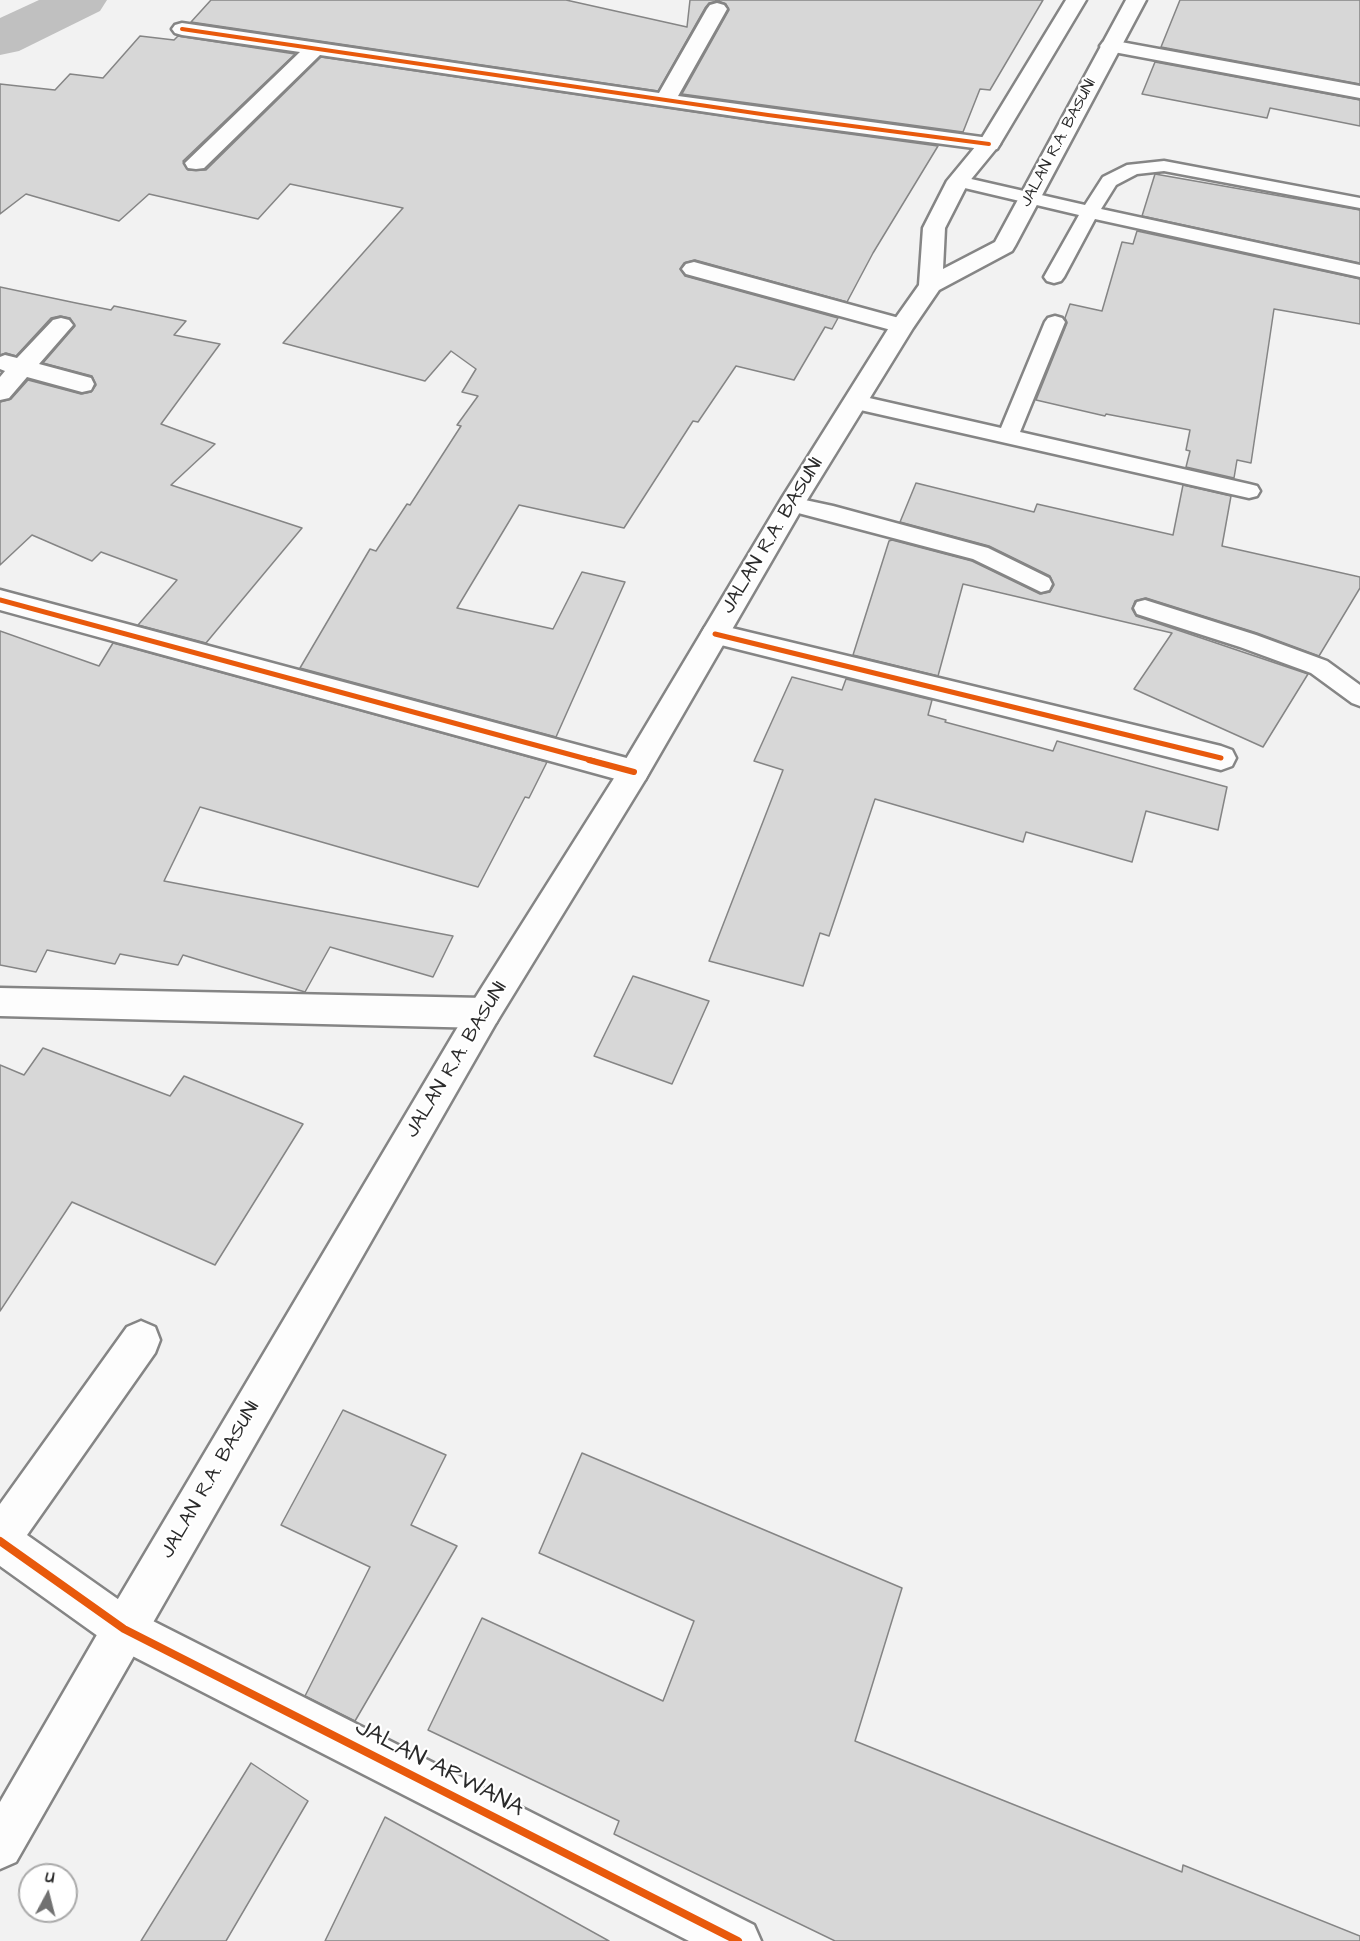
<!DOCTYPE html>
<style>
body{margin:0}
#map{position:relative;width:1360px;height:1941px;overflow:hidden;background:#f2f2f2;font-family:"Architects Daughter",sans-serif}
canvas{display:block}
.north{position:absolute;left:18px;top:1863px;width:60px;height:60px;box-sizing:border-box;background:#fff;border:2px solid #aaa;border-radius:50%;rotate:7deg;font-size:16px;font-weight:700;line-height:24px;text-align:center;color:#2b2b2b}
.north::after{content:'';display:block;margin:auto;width:21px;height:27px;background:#717171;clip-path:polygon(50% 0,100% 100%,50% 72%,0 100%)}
</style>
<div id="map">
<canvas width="1360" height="1941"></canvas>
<div class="north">U</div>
</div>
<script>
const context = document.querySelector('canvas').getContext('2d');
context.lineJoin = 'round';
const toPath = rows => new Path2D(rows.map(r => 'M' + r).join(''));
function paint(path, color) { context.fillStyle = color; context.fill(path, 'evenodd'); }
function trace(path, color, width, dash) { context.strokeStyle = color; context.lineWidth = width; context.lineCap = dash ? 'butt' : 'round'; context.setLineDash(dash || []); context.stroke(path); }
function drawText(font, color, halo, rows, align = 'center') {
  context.font = font + ' "Architects Daughter",sans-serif'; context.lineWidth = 4.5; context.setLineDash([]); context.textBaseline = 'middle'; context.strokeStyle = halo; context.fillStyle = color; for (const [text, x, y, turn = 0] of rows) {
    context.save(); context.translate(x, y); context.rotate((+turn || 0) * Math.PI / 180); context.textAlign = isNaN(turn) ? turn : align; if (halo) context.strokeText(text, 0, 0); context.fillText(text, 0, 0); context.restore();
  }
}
const river = toPath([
 [39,0,107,0,100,11,19,51,0,55,0,18,39,0]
]);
const building = toPath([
 [211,0,566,0,687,27,690,0,1043,0,990,90,980,89,963,132,682,94,729,10,726,4,718,1,709,3,705,8,658,91,191,22,211,0],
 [1180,0,1360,0,1360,84,1161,47,1180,0],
 [140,36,174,40,178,36,295,54,183,161,188,170,206,170,321,57,768,123,938,146,873,253,847,302,695,260,684,263,680,269,685,276,838,318,832,329,825,327,794,380,736,366,698,422,693,421,624,528,519,505,457,608,553,629,582,572,625,582,556,737,300,668,370,549,376,551,407,504,410,505,461,426,457,425,478,396,462,392,476,369,451,351,425,381,283,343,403,208,290,184,258,219,149,194,119,221,26,194,0,214,0,84,55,90,70,74,103,78,140,36],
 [1155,62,1360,100,1360,126,1270,108,1267,118,1142,94,1155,62],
 [1155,174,1360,210,1360,263,1142,216,1155,174],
 [1137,231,1360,279,1360,324,1274,309,1251,463,1237,460,1234,478,1186,467,1190,451,1186,450,1190,430,1106,414,1105,416,1036,400,1067,323,1065,318,1070,304,1102,311,1122,242,1133,244,1137,231],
 [0,287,76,303,111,310,114,306,186,321,174,335,220,344,161,424,215,444,171,485,302,528,206,643,138,625,177,580,101,552,92,561,32,535,0,565,0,402,11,399,28,380,81,394,91,392,96,385,92,376,43,363,75,326,70,318,60,316,51,318,16,356,6,353,0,355,0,287],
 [916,483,1034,512,1037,504,1173,535,1183,485,1231,496,1222,546,1360,577,1360,588,1319,656,1257,633,1146,598,1135,601,1132,609,1136,616,1308,674,1263,747,1134,689,1172,633,963,584,938,676,853,655,889,541,892,540,972,561,1040,594,1050,592,1054,585,1050,576,989,546,900,522,916,483],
 [0,631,99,666,113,643,547,762,529,798,525,797,478,887,200,807,164,881,453,936,433,977,330,947,305,992,183,955,178,965,120,954,115,964,47,950,36,972,0,965,0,631],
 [792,677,842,690,846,679,932,700,928,715,946,720,945,722,1053,751,1057,741,1227,787,1218,830,1146,811,1132,862,1026,832,1023,842,875,799,829,936,820,933,803,986,709,961,783,770,754,761,792,677],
 [633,976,709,1001,672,1084,594,1056,633,976],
 [43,1048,170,1096,184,1076,303,1124,215,1265,72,1202,0,1311,0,1065,24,1075,43,1048],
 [343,1410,446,1455,411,1525,457,1546,355,1721,305,1696,370,1567,281,1525,343,1410],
 [582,1453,902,1588,855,1741,1182,1872,1183,1865,1360,1936,1360,1941,835,1941,614,1834,619,1821,428,1730,482,1618,663,1701,694,1621,539,1553,582,1453],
 [251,1763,308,1801,226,1941,141,1941,251,1763],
 [385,1817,481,1870,609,1941,325,1941,385,1817]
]);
const service = toPath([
 [1164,161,1360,198,1360,208,1164,171,1137,174,1116,185,1101,209,1360,265,1360,277,1095,219,1064,277,1061,281,1054,283,1047,281,1044,277,1079,215,952,185,949,181,952,177,958,176,1085,205,1103,177,1127,165,1164,161],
 [1055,316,1062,318,1065,322,1020,432,1249,484,1257,486,1260,491,1257,496,1249,498,856,409,849,407,846,402,849,397,856,395,1001,428,1045,322,1048,318,1055,316],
 [791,497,833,506,988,548,1049,578,1052,584,1049,590,1041,592,973,559,783,509,780,504,783,499,791,497],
 [1145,600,1256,635,1327,661,1360,685,1360,706,1352,703,1311,673,1240,647,1137,614,1134,608,1137,602,1145,600]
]);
const minor = toPath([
 [717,3,724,5,727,9,678,96,989,138,997,139,1000,144,997,149,989,150,768,121,320,55,204,168,196,169,188,168,185,163,300,52,182,35,175,33,172,29,175,25,182,23,659,93,707,9,710,5,717,3],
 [1110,40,1360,86,1360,98,1103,50,1100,46,1103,42,1110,40],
 [694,262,910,321,914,326,910,331,902,333,686,274,682,269,686,264,694,262],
 [61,318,69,320,73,325,39,364,91,378,94,384,91,390,82,392,27,377,9,398,0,400,0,377,5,371,0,369,0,357,5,355,17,358,53,320,61,318],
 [0,590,634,760,645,764,649,772,645,780,634,784,0,610,0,590],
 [715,624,1221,746,1232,750,1236,758,1232,766,1221,770,705,641,701,634,705,627,715,624],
 [0,988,484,998,496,1003,501,1013,496,1023,484,1028,0,1016,0,988],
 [141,1321,155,1327,160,1340,155,1353,27,1535,139,1614,754,1925,761,1941,689,1941,109,1644,0,1566,0,1504,127,1327,141,1321]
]);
const secondary = toPath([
 [1066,0,1086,0,1000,144,968,183,945,228,943,269,995,242,1126,0,1146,0,1015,246,1012,251,939,290,913,328,804,505,645,780,496,1023,16,1862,0,1869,0,1802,109,1614,472,1003,623,764,782,498,890,326,919,285,923,228,947,181,980,141,1066,0]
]);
const cyclewayFar3 = toPath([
 [182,29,768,115,989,144]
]);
const cyclewayFar2 = toPath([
 [0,600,594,761],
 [715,634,1221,758]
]);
const cyclewayFar1 = toPath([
 [589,760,634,772]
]);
const cycleway = toPath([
 [0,1541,124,1629,738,1941]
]);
const farStreetnames = [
 ["JALAN R.A. BASUNI",1059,143,-62]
];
const streetNames = [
 ["JALAN R.A. BASUNI",773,536,-59],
 ["JALAN R.A. BASUNI",457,1060,-59],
 ["JALAN R.A. BASUNI",211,1480,-60]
];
const nearStreetnames = [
 ["JALAN ARWANA",439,1769,27]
];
paint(river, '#c0c0c0');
paint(building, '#d7d7d7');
trace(building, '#858585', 1.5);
trace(service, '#858585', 5);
trace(minor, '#858585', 5);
trace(secondary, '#858585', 5);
paint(service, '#fdfdfd');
paint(minor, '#fdfdfd');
paint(secondary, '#fdfdfd');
trace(cyclewayFar3, '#e8590c', 4);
trace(cyclewayFar2, '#e8590c', 5);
trace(cyclewayFar1, '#e8590c', 6);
trace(cycleway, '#e8590c', 8);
drawText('16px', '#2b2b2b', '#fff', farStreetnames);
drawText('20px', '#2b2b2b', '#fff', streetNames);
drawText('24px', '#2b2b2b', '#fff', nearStreetnames);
</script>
